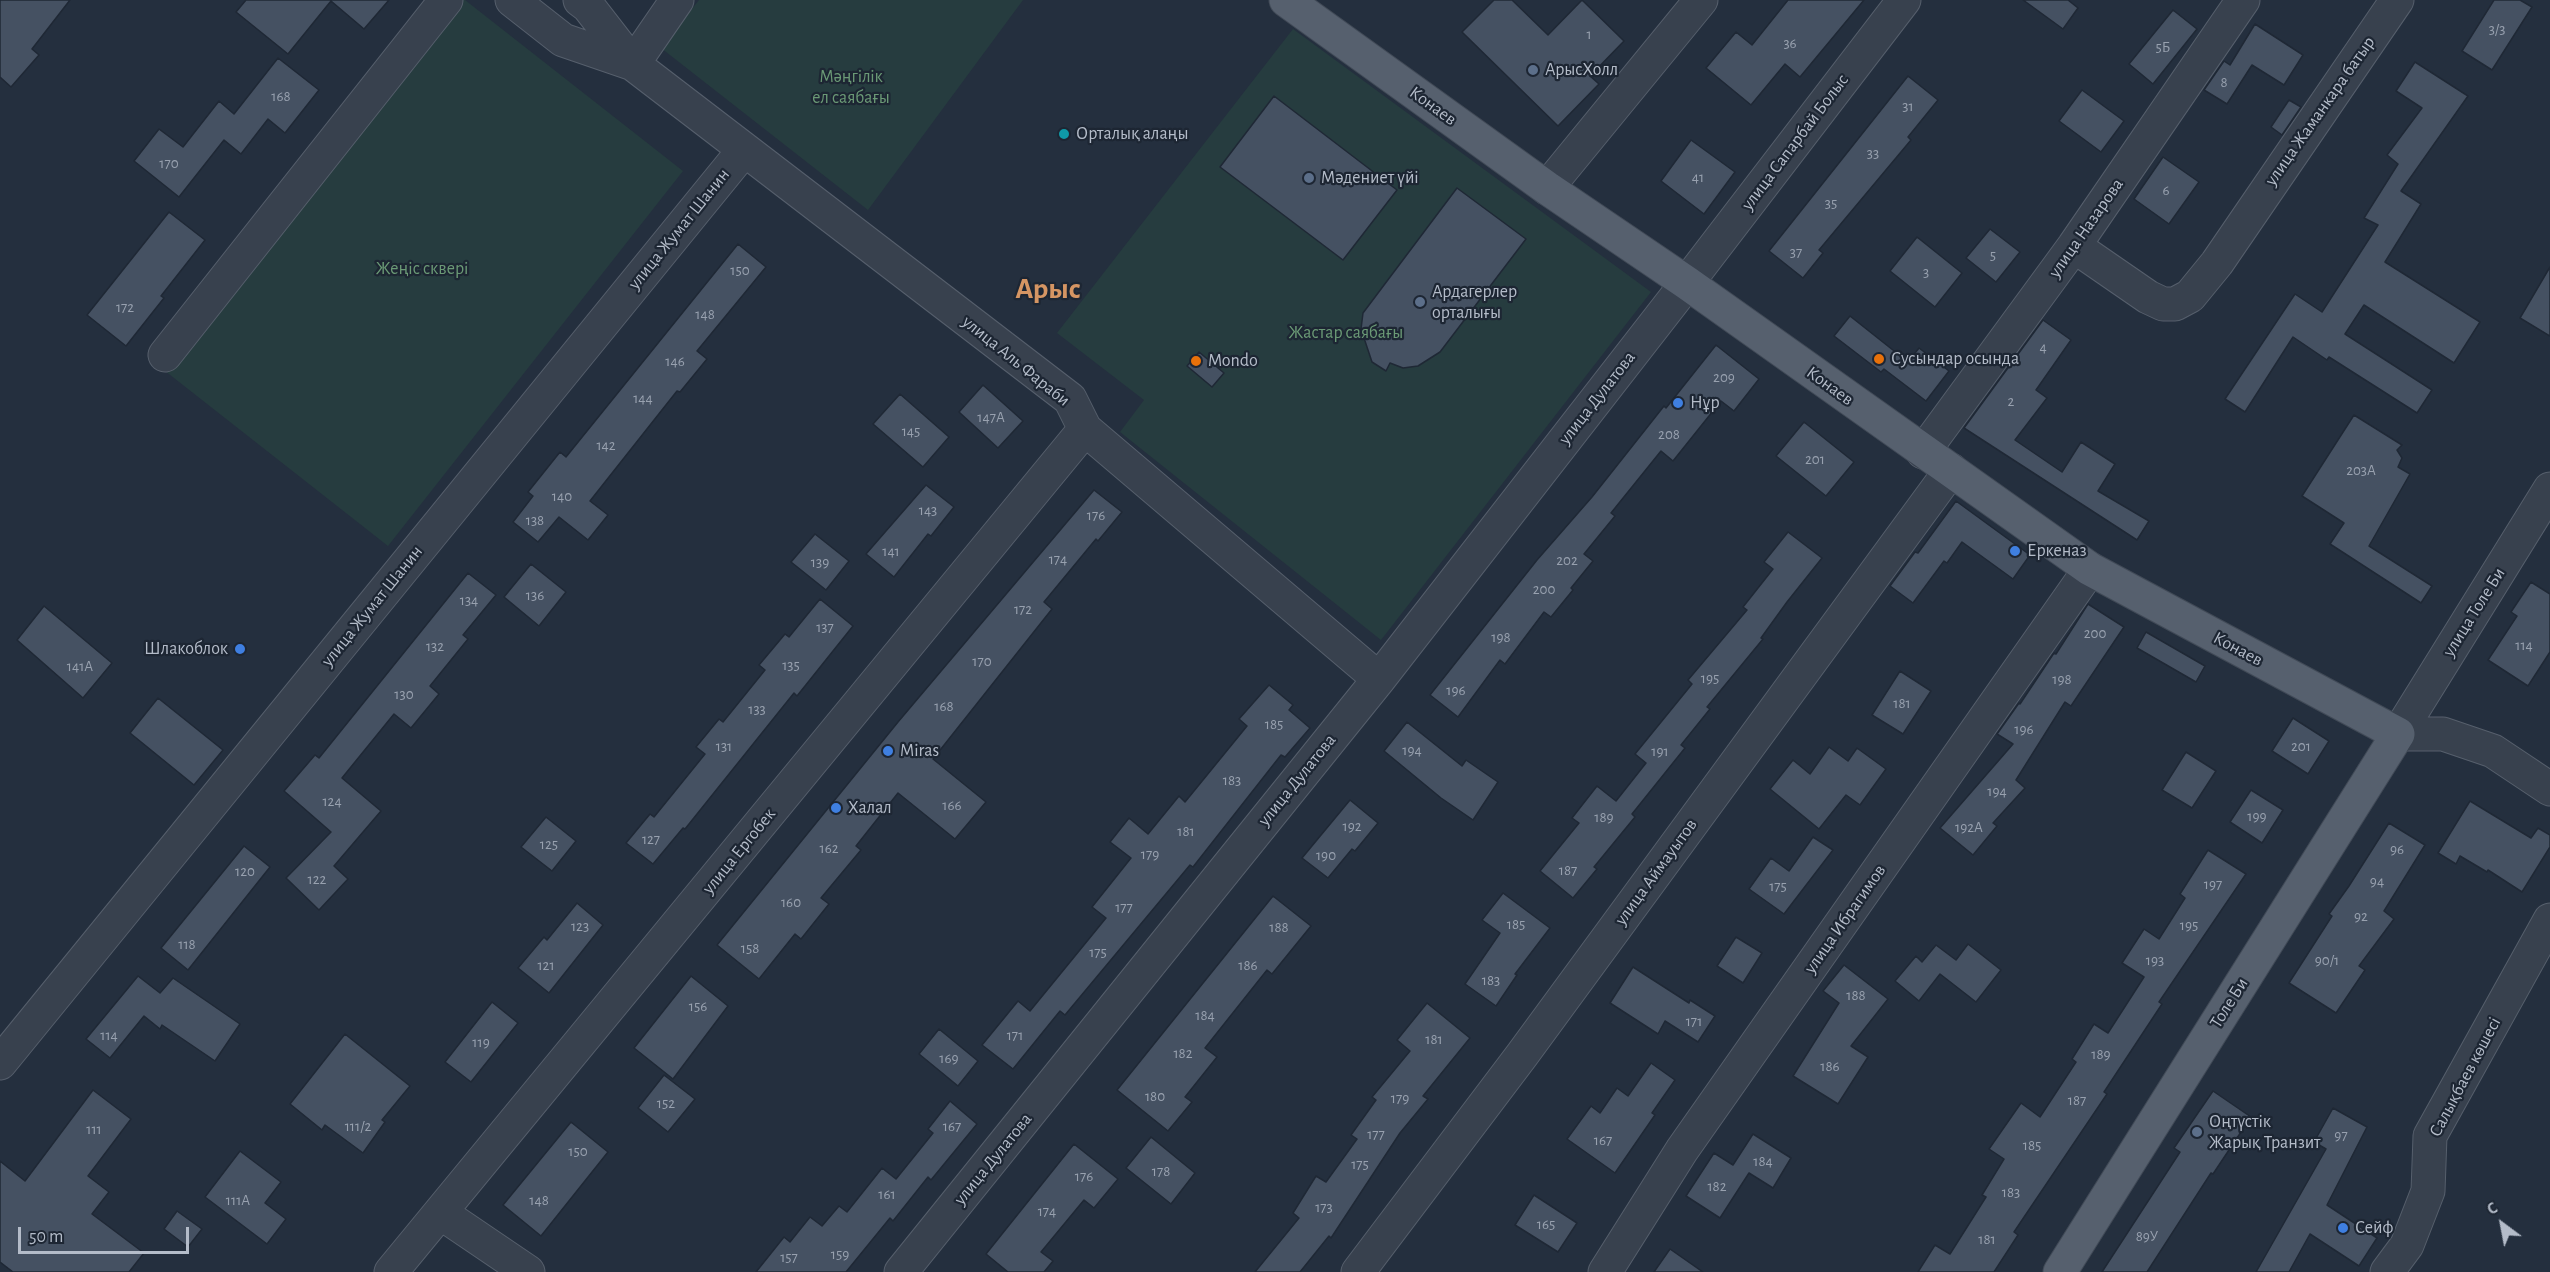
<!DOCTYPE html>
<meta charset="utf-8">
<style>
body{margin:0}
#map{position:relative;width:2550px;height:1272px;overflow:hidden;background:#242f3e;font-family:"Alegreya Sans",sans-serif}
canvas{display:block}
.north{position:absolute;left:2472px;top:1194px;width:60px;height:60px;-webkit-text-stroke:4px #1d2633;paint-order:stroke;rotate:328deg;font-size:16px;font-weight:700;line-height:24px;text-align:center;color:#b4bcc9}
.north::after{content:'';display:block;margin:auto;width:21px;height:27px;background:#b4bcc9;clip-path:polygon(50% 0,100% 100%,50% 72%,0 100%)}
.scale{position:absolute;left:18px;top:1227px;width:171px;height:27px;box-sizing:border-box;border:3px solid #b4bcc9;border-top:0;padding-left:8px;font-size:18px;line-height:21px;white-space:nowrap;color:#b4bcc9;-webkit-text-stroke:4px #1d2633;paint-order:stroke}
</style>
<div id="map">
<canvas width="2550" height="1272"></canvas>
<div class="north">С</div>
<div class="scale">50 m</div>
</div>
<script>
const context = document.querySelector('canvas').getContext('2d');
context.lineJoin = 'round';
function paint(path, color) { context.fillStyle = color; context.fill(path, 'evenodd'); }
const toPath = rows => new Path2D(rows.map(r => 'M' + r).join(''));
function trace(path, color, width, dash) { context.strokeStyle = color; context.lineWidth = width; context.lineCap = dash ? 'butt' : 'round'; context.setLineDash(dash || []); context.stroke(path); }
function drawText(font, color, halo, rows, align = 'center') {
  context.font = font + ' "Alegreya Sans",sans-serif'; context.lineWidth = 4.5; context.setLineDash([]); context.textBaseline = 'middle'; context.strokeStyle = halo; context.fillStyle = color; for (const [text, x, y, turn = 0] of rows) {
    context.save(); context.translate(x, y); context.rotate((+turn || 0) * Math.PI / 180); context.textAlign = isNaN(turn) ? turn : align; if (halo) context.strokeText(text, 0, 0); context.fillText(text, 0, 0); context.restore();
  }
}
const green = toPath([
 [449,0,465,0,683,171,388,546,160,367],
 [699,0,1023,0,868,210,661,48],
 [1293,29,1651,292,1381,640,1120,432,1144,400,1057,333]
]);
const building = toPath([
 [0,0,70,0,32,49,39,55,11,87,0,77,0,0],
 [246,0,389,0,364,29,331,1,288,54,236,12,246,0],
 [1494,0,1512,0,1548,35,1582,0,1624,41,1590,76,1599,84,1558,126,1462,32,1494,0],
 [1788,0,1864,0,1800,77,1785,64,1751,105,1706,68,1736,32,1752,45,1788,0],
 [2023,0,2068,0,2078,8,2063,29,2023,0],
 [2494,0,2520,0,2532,7,2492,70,2462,51,2494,0],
 [2173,10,2197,29,2153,84,2129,64,2173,10],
 [2255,24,2303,55,2284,85,2252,65,2227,104,2204,90,2224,61,2230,65,2255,24],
 [278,58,319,90,285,133,268,119,241,154,224,140,179,197,134,161,159,129,183,147,219,101,234,114,278,58],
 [2415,62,2468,96,2401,191,2421,204,2385,262,2480,322,2454,363,2364,305,2345,334,2432,390,2417,413,2329,357,2327,360,2293,337,2245,412,2225,399,2295,294,2322,312,2378,225,2364,218,2398,164,2387,155,2422,108,2396,91,2415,62],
 [1908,76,1938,100,1908,137,1911,140,1819,250,1823,253,1803,278,1769,251,1908,76],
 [2082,90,2124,121,2101,152,2059,121,2082,90],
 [1274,96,1397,190,1343,260,1220,167,1274,96],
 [2289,100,2301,107,2282,135,2271,127,2289,100],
 [1691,140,1735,172,1704,214,1661,181,1691,140],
 [2163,157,2199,182,2169,224,2134,199,2163,157],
 [1457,188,1526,239,1440,352,1418,366,1403,368,1390,363,1386,371,1372,362,1361,329,1363,313,1457,188],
 [169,212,205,240,161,296,164,298,126,346,87,315,169,212],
 [1990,229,2020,252,1996,282,1966,258,1990,229],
 [1917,237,1962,273,1935,307,1890,271,1917,237],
 [738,244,766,267,697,351,707,359,680,392,677,391,590,501,608,515,588,540,559,517,538,542,513,522,533,496,528,492,560,452,566,457,738,244],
 [2550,267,2550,336,2520,318,2550,267],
 [1850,316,1908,362,1919,348,1949,371,1926,401,1884,369,1881,372,1834,336,1850,316],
 [2043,320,2071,340,2036,390,2047,398,2015,440,2062,472,2081,442,2115,464,2098,491,2149,521,2137,540,1964,428,2043,320],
 [1716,345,1759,379,1734,411,1721,401,1673,461,1661,451,1611,513,1615,516,1584,554,1593,561,1571,588,1573,590,1551,617,1544,612,1505,664,1500,660,1458,717,1430,695,1537,560,1592,497,1664,406,1666,408,1716,345],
 [1199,352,1224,373,1212,387,1187,366,1199,352],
 [983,385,1023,421,998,448,959,412,983,385],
 [900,394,949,437,923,467,873,424,900,394],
 [2354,415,2402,445,2397,450,2402,458,2398,467,2410,474,2369,546,2432,586,2421,603,2330,544,2344,523,2302,496,2354,415],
 [1804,422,1854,462,1826,496,1776,456,1804,422],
 [926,485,954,507,931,536,928,534,894,577,866,554,926,485],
 [1094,490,1122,512,1098,541,1096,539,1044,602,1052,609,933,759,986,802,955,839,898,793,856,846,861,850,821,898,829,904,801,939,795,934,759,979,717,945,898,722,1094,490],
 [1956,501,2030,555,2013,579,1962,542,1947,563,1944,561,1913,603,1890,586,1915,552,1918,553,1956,501],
 [1788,532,1822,558,1787,602,1761,638,1763,639,1707,707,1710,709,1681,745,1685,748,1632,814,1635,817,1594,867,1597,869,1573,898,1540,871,1579,823,1572,818,1597,786,1616,801,1646,763,1635,754,1692,684,1688,680,1747,610,1743,607,1773,569,1764,562,1788,532],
 [815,534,849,561,826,590,791,562,815,534],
 [531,564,566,592,539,626,504,597,531,564],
 [468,573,496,595,463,635,468,639,430,686,439,694,411,728,394,714,342,778,381,811,334,866,348,879,319,910,286,878,331,832,284,791,315,755,319,758,468,573],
 [2531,582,2550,594,2550,652,2528,686,2488,660,2517,616,2511,612,2531,582],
 [820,599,853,626,797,696,794,693,685,829,683,828,653,864,626,843,650,814,654,817,705,754,696,747,719,719,723,722,765,670,759,665,785,634,789,637,820,599],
 [2088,604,2124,627,2071,706,2065,702,2016,780,2025,788,1993,823,1997,826,1973,855,1940,828,2013,744,1997,734,2019,703,2020,704,2054,653,2056,654,2088,604],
 [44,606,112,663,83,698,17,640,44,606],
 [2146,632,2205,666,2196,682,2137,648,2146,632],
 [1900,671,1931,691,1903,734,1872,715,1900,671],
 [1269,685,1293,705,1289,710,1310,728,1285,757,1281,755,1193,867,1190,865,1065,1015,1060,1011,1013,1069,982,1045,1018,1001,1030,1011,1106,918,1092,907,1131,858,1110,842,1129,818,1148,834,1179,796,1185,802,1247,726,1239,719,1269,685],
 [158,698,223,750,194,785,130,733,158,698],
 [2293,718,2329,741,2308,774,2272,751,2293,718],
 [1407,722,1462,766,1466,760,1498,782,1473,820,1441,798,1384,751,1407,722],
 [1829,747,1848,761,1857,748,1886,769,1860,805,1846,795,1819,829,1770,789,1793,760,1810,774,1829,747],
 [2186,752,2216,771,2192,808,2162,790,2186,752],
 [2251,790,2283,810,2262,843,2230,822,2251,790],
 [1350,800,1378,823,1355,851,1352,849,1328,878,1302,858,1350,800],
 [2470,801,2531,838,2538,828,2550,835,2550,847,2522,892,2488,870,2487,872,2460,856,2456,864,2438,853,2470,801],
 [546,817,576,841,552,871,521,847,546,817],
 [2389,823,2425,845,2384,911,2394,919,2359,966,2365,970,2336,1013,2289,983,2332,916,2329,914,2349,886,2389,823],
 [1813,837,1833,850,1784,914,1749,889,1771,858,1789,871,1813,837],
 [244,846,270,867,188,970,161,948,244,846],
 [2208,850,2246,874,2159,1002,2162,1004,2104,1092,2107,1094,2014,1232,2018,1235,1994,1272,1918,1272,1935,1245,1950,1254,1986,1197,1982,1195,2004,1159,1989,1149,2021,1103,2040,1117,2076,1062,2072,1059,2094,1024,2108,1033,2144,977,2122,963,2144,929,2159,939,2185,898,2180,894,2208,850],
 [1503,893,1550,928,1515,974,1517,975,1496,1006,1465,984,1500,933,1482,920,1503,893],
 [1273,896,1311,926,1272,974,1267,970,1205,1048,1217,1057,1185,1097,1192,1102,1168,1131,1117,1090,1273,896],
 [577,903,603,925,549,993,518,968,544,937,547,940,577,903],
 [1736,937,1762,953,1743,983,1717,966,1736,937],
 [1968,944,2001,970,1976,1002,1940,974,1919,1001,1895,981,1916,956,1922,962,1936,945,1956,960,1968,944],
 [1844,965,1888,999,1851,1046,1868,1057,1838,1104,1793,1076,1839,1003,1823,991,1844,965],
 [1633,967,1689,1003,1690,1000,1715,1016,1698,1042,1665,1021,1658,1034,1610,1003,1633,967],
 [138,976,160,993,173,978,240,1024,215,1061,162,1025,160,1029,144,1016,110,1058,86,1039,138,976],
 [691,976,728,1006,673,1079,634,1048,691,976],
 [492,1002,518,1023,471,1082,445,1062,492,1002],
 [1427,1003,1470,1038,1423,1096,1428,1099,1400,1133,1331,1238,1329,1236,1300,1272,1255,1272,1299,1218,1293,1213,1316,1176,1326,1182,1357,1139,1351,1135,1376,1100,1372,1097,1410,1051,1397,1040,1427,1003],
 [939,1029,978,1061,958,1086,919,1054,939,1029],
 [345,1034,410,1086,382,1120,385,1122,363,1153,325,1125,322,1130,290,1104,345,1034],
 [1651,1063,1675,1080,1652,1113,1655,1115,1615,1173,1567,1139,1591,1106,1600,1113,1617,1088,1628,1096,1651,1063],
 [664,1075,695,1099,668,1132,638,1108,664,1075],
 [93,1090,131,1119,88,1176,109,1192,92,1214,144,1253,129,1272,13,1272,0,1262,0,1161,25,1181,93,1090],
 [2213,1091,2251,1117,2213,1174,2211,1173,2147,1272,2102,1272,2180,1152,2174,1148,2213,1091],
 [950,1101,977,1124,931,1180,928,1177,893,1221,890,1218,846,1272,756,1272,784,1237,790,1242,810,1217,822,1226,839,1206,847,1212,882,1168,896,1179,933,1133,928,1129,950,1101],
 [2333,1108,2367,1127,2327,1205,2377,1238,2359,1266,2310,1234,2289,1272,2256,1272,2326,1149,2314,1142,2333,1108],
 [571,1122,608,1152,541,1236,503,1205,571,1122],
 [1753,1134,1791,1158,1773,1188,1749,1173,1720,1218,1686,1196,1714,1153,1733,1165,1753,1134],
 [1151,1137,1195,1173,1171,1204,1126,1168,1151,1137],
 [1074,1144,1118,1179,1094,1208,1084,1200,1041,1252,1053,1261,1044,1272,1008,1272,986,1254,1074,1144],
 [240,1151,281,1182,265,1203,286,1219,267,1244,205,1197,240,1151],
 [1534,1195,1577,1223,1558,1252,1515,1225,1534,1195],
 [177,1211,202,1229,188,1247,164,1229,177,1211],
 [1670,1249,1703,1272,1654,1272,1670,1249]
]);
const minor = toPath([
 [512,0,563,40,633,64],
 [580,0,588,6,633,64,1070,399,1085,429,1379,679],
 [633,64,677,0],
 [1547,188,1701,0],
 [2074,246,2148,297,2163,304,2175,304,2190,296,2217,263,2397,0],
 [165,355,446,0],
 [1923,452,2074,246,2243,0],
 [2398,734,2550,489],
 [2398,734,2443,734,2493,751,2550,789],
 [0,1063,744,150],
 [441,1213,528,1272],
 [391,1272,1085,429],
 [901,1272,1379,679,1687,283,1904,0],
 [1358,1272,1522,1055,1951,470],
 [1605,1272,1682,1150,2090,569],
 [2387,1272,2407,1245,2428,1191,2430,1136,2550,920]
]);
const major = toPath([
 [1286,0,1547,188,1687,283,2090,569,2398,734,2060,1272]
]);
const markers = [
 [1533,70,6,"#5c6f8a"],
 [1064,134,6,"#0f9aa8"],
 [1309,178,6,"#5c6f8a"],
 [1420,302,6,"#5c6f8a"],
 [1879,359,6,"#e8710a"],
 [1196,361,6,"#e8710a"],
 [1678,403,6,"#3f7fe0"],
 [2015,551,6,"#3f7fe0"],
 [240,649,6,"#3f7fe0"],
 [888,751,6,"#3f7fe0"],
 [836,808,6,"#3f7fe0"],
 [2197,1132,6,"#5c6f8a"],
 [2343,1228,6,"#3f7fe0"]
];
const numberNames = [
 ["3/3",2497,29],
 ["1",1589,34],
 ["36",1790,43],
 ["5Б",2163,47],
 ["8",2224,82],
 ["168",281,96],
 ["31",1908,106],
 ["33",1873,153],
 ["170",169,163],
 ["41",1698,177],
 ["6",2166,190],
 ["35",1831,203],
 ["37",1796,252],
 ["5",1993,255],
 ["150",740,270],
 ["3",1926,272],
 ["172",125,307],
 ["148",705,314],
 ["4",2043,347],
 ["146",675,361],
 ["209",1724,377],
 ["144",643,398],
 ["2",2011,401],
 ["147А",991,417],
 ["145",911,431],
 ["208",1669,434],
 ["142",606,445],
 ["201",1815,459],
 ["203А",2361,470],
 ["140",562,496],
 ["143",928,510],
 ["176",1096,515],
 ["138",535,520],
 ["141",891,551],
 ["174",1058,559],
 ["202",1567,560],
 ["139",820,562],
 ["200",1544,589],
 ["136",535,595],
 ["134",469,600],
 ["172",1023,609],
 ["137",825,627],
 ["200",2095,633],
 ["198",1501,637],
 ["114",2524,645],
 ["132",435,646],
 ["170",982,661],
 ["135",791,665],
 ["141А",80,666],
 ["195",1710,678],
 ["198",2062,679],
 ["196",1456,690],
 ["130",404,694],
 ["181",1902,703],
 ["168",944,706],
 ["133",757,709],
 ["185",1274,724],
 ["196",2024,729],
 ["131",724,746],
 ["201",2301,746],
 ["194",1412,750],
 ["191",1660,751],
 ["183",1232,780],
 ["194",1997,791],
 ["124",332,801],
 ["166",952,805],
 ["199",2257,816],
 ["189",1604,817],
 ["192",1352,826],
 ["192А",1969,827],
 ["181",1186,831],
 ["127",651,839],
 ["125",549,844],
 ["162",829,848],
 ["96",2397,849],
 ["179",1150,854],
 ["190",1326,855],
 ["187",1568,870],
 ["120",245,871],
 ["122",317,879],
 ["94",2377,881],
 ["197",2213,884],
 ["175",1778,886],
 ["160",791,902],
 ["177",1124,907],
 ["92",2361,916],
 ["185",1516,924],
 ["195",2189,925],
 ["123",580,926],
 ["188",1279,927],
 ["118",187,944],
 ["158",750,948],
 ["175",1098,952],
 ["193",2155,960],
 ["90/1",2327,960],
 ["121",546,965],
 ["186",1248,965],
 ["183",1491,980],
 ["188",1856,995],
 ["156",698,1006],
 ["184",1205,1015],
 ["171",1694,1021],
 ["114",109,1035],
 ["171",1015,1035],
 ["181",1434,1039],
 ["119",481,1042],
 ["182",1183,1053],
 ["189",2101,1054],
 ["169",949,1058],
 ["186",1830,1066],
 ["180",1155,1096],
 ["179",1400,1098],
 ["187",2077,1100],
 ["152",666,1103],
 ["111/2",358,1126],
 ["167",952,1126],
 ["111",94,1129],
 ["177",1376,1134],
 ["97",2341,1135],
 ["167",1603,1140],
 ["185",2032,1145],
 ["150",578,1151],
 ["184",1763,1161],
 ["175",1360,1164],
 ["178",1161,1171],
 ["176",1084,1176],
 ["182",1717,1186],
 ["183",2011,1192],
 ["161",887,1194],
 ["111А",238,1200],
 ["148",539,1200],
 ["173",1324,1207],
 ["174",1047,1211],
 ["165",1546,1224],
 ["89У",2147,1236],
 ["181",1987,1239],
 ["159",840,1254],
 ["157",789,1257]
];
const poiNames = [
 ["АрысХолл",1545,70],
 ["Орталық алаңы",1076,134],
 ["Mәдениет үйі",1321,178],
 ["Ардагерлер",1432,292],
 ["орталығы",1432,313],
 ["Сусындар осында",1891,359],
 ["Mondo",1208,361],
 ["Нұр",1690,403],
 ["Еркеназ",2027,551],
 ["Шлакоблок",228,649,"right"],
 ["Miras",900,751],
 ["Халал",848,808],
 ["Оңтүстік",2209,1122],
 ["Жарық Транзит",2209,1143],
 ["Сейф",2355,1228]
];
const parkNames = [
 ["Мәңгілік",851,77],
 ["ел саябағы",851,98],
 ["Жеңіс сквері",422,269],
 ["Жастар саябағы",1346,333]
];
const streetNames = [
 ["Конаев",1433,106,36],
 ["улица Жаманкара батыр",2320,111,-55],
 ["улица Cапарбай Болыс",1795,142,-53],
 ["улица Назарова",2086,228,-55],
 ["улица Жумат Шанин",679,229,-51],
 ["улица Аль Фараби",1016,361,39],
 ["Конаев",1830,386,36],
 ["улица Дулатова",1597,398,-52],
 ["улица Жумат Шанин",372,606,-51],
 ["улица Толе Би",2474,612,-58],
 ["Конаев",2238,649,28],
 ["улица Дулатова",1297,780,-51],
 ["улица Ергобек",739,851,-51],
 ["улица Аймауытов",1656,872,-54],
 ["улица Ибрагимов",1845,919,-55],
 ["Толе Би",2229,1003,-58],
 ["Салықбаев көшесі",2465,1077,-62],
 ["улица Дулатова",993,1159,-51]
];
const townNames = [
 ["Арыс",1048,289]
];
paint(green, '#263c3f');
paint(building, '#455162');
trace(building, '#1f2835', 1.5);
trace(minor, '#565f6c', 35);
trace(major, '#414a57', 35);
trace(minor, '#38414e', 33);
trace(major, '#56606e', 33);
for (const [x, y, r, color] of markers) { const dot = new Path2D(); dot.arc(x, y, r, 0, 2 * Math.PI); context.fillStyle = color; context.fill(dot); trace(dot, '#1d2633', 2); }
drawText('15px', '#98a1af', null, numberNames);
drawText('18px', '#b4bcc9', '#1d2633', poiNames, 'left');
drawText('18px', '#6b9a76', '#1d2633', parkNames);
drawText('18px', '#b4bcc9', '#1d2633', streetNames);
drawText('bold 30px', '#d59563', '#1d2633', townNames);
</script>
